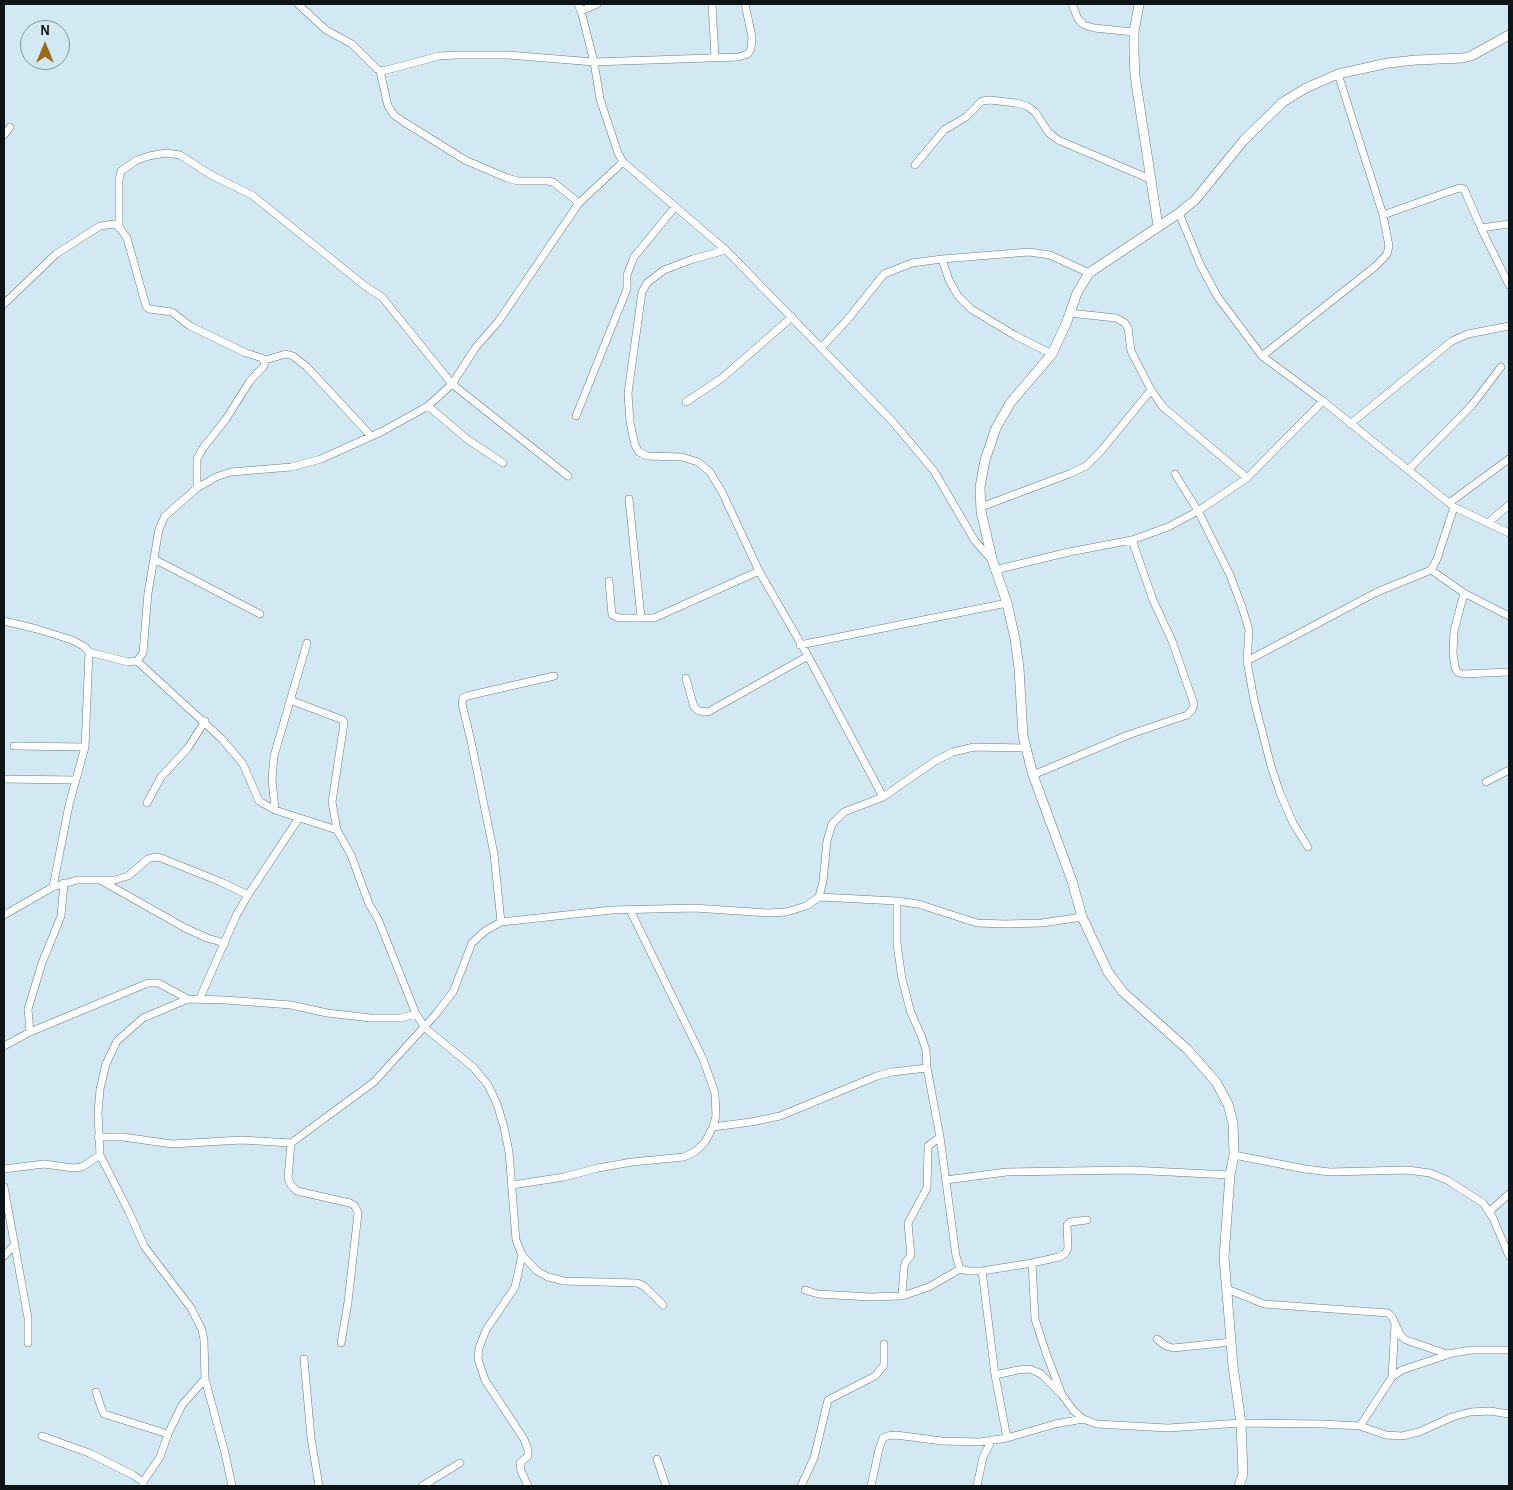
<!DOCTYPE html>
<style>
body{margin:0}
#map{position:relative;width:1513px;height:1490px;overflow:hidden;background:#d2e9f4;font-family:"Alegreya Sans",sans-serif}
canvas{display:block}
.frame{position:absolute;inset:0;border:5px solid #0b1417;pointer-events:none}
.north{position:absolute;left:20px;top:20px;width:50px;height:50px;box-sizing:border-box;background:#d2e9f4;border:1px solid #82949c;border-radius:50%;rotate:0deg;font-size:14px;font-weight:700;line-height:20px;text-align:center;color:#0b1417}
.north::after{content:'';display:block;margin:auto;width:18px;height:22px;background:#996b1a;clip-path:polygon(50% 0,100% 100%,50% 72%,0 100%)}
</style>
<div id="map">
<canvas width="1513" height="1490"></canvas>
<div class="frame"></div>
<div class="north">N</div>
</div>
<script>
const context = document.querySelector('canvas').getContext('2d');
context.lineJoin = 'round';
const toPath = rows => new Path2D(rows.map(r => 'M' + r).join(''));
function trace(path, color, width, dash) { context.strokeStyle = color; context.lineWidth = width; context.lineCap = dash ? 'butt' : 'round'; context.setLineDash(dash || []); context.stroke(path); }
const minor = toPath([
 [298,4,326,30,352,44,377,69,383,71,439,56,456,55,508,55,594,62,738,57,748,54,751,49,752,37,745,4],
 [578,4,581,11,594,62,600,99,618,153,623,162,726,250,893,422,934,471,975,541,991,559],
 [712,4,715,57],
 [1072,4,1078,19,1084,25,1094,28,1134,32],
 [581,11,597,4],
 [380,71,388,106,394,115,404,122,465,160,507,178,518,181,547,181,553,182,579,203],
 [4,135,10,127],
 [915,165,944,130,966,117,982,101,990,100,1016,103,1027,106,1035,112,1049,133,1058,140,1150,179],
 [1179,213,1200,264,1217,296,1262,356,1323,401,1454,507,1509,533],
 [1383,215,1459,188,1464,189,1481,228,1509,285],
 [119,227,119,180,121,171,137,160,149,156,166,153,180,155,211,175,252,195,365,286,382,297,452,384,568,476],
 [1481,228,1509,224],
 [726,250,693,259,664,270,647,283,642,292,628,393,630,422,635,445,639,452,647,456,682,457,698,462,710,472,722,492,759,571,808,656,883,797],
 [942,259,949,280,958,296,971,309,1016,336,1052,354],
 [4,304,56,254,100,226,114,224,119,227,127,238,146,306,149,309,172,312,190,326,246,353,262,358,265,363,263,367,250,381,226,419,203,448,197,459,197,488],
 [1069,313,1116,318,1125,323,1128,328,1131,351,1151,390,1163,407,1247,478],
 [821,348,848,319,884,274,912,263,942,259,1029,252,1050,255,1089,273],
 [1262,356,1377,265,1387,254,1389,246,1383,215,1338,74],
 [265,360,286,354,293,356,307,367,371,436],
 [686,402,722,378,792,317],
 [428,406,467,439,503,463],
 [576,416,627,289,627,275,634,257,675,207],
 [1350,424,1452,341,1468,334,1509,326],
 [1408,470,1472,405,1501,367],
 [1175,474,1198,511,1230,575,1242,607,1249,630,1247,661,1254,700,1271,766,1280,793,1293,823,1308,847],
 [629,499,641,618],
 [1449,503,1509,459],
 [981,507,1069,474,1086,466,1101,451,1151,390],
 [1488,523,1509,505],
 [154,559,260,614],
 [995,570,1069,552,1132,540,1168,527,1198,511,1247,478,1323,401],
 [1431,570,1464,593,1509,616],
 [609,581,612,615,619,618,654,618,759,571],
 [1464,593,1454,631,1453,653,1455,667,1457,672,1463,674,1509,672],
 [4,621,37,629,72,640,85,647,89,652,85,747,69,805,53,887],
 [800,645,1007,603],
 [89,652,128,662,137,661,143,653,148,593,159,529,165,516,197,488,216,477,231,472,291,467,321,459,383,431,428,406,452,384,476,347,498,322,579,203,623,162],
 [137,661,222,739,243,764,259,801,275,810,337,830,351,855,369,904,378,919,416,1014,425,1028,473,1067,488,1085,497,1104,504,1127,509,1152,516,1240,522,1255,515,1287,486,1330,479,1348,478,1359,485,1380,524,1439,528,1450,528,1456,520,1463,521,1471,528,1486],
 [1247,661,1377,592,1431,570,1437,559,1454,507],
 [686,678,694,707,699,711,708,712,808,656],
 [290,700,343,720,344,723,332,802,337,830],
 [14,746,85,747],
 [1033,775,1128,735,1187,715,1192,710,1194,704,1172,641,1153,600,1132,540],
 [4,779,76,780],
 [1486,782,1509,770],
 [147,803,161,777,188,748,205,721],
 [275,810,272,779,274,756,307,643],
 [102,881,185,928,207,938,225,943],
 [819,897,897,901,918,904,977,923,1005,924,1042,923,1082,917],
 [897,901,897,944,902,979,911,1013,921,1035,926,1050,927,1068,940,1137,956,1256,960,1269,969,1271,982,1271,1032,1263,1059,1257,1065,1254,1068,1248,1067,1225,1070,1222,1087,1220],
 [4,915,53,887,77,880,115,880,128,876,148,859,155,857,161,858,221,882,248,895],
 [501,922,494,854,471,741,462,704,463,698,467,696,554,676],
 [200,998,236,916,248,895,299,818],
 [30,1032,28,1009,42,963,61,916,64,883],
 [4,1046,30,1032,148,983,158,983,188,999],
 [713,1127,751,1122,780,1116,877,1076,892,1072,927,1068],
 [98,1137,123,1137,172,1144,242,1140,291,1143,374,1082,436,1014,453,992,472,943,485,931,501,922,612,910,694,908,768,913,786,912,806,906,819,897,823,881,827,841,832,824,844,812,883,797,935,761,953,752,974,747,1025,748],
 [291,1143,288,1178,291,1185,297,1191,350,1203,355,1206,358,1213,348,1302,341,1343],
 [1234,1155,1305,1169,1330,1172,1407,1170,1430,1173,1447,1180,1483,1203,1493,1218,1509,1256],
 [4,1169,44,1164,73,1168,82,1167,100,1155],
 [946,1180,1006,1172,1130,1170,1230,1175],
 [512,1185,564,1177,598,1168,632,1162,684,1157,696,1151,705,1142,713,1127,716,1116,715,1093,703,1059,630,910],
 [4,1187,28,1318,28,1343],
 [1490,1211,1509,1194],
 [522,1255,537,1271,548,1277,564,1281,637,1283,644,1286,663,1305],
 [4,1256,15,1244],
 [1032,1263,1035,1319,1046,1353,1062,1395,1074,1411,1083,1419,1097,1424,1168,1428,1241,1423,1322,1424,1360,1426,1386,1435,1402,1436,1419,1432,1452,1417,1470,1412,1490,1411,1509,1414],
 [982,1271,995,1375,1007,1438],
 [1227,1289,1264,1304,1388,1313,1392,1317,1401,1336,1406,1340,1447,1354,1471,1350,1509,1350],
 [805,1290,818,1294,870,1297,902,1296,929,1287,960,1269],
 [902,1296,904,1267,906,1261,911,1256,908,1223,927,1188,928,1146,940,1137],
 [1157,1339,1166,1346,1173,1348,1231,1342],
 [304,1359,311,1438,319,1486],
 [995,1375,1018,1370,1030,1369,1041,1374,1060,1393],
 [1392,1377,1395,1324],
 [96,1392,102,1410,104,1414,168,1434],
 [1360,1426,1392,1377,1402,1370,1447,1355],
 [42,1436,89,1453,133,1475,143,1482,143,1486],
 [657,1459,666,1486],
 [143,1482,160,1457,168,1434,182,1405,205,1379],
 [232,1486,225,1453,205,1379,204,1340,202,1330,191,1308,144,1246,129,1212,100,1155,98,1113,100,1089,106,1064,117,1041,143,1018,188,999,225,1000,291,1005,327,1013,371,1018,401,1018,416,1014],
 [422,1486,460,1463],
 [801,1486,814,1458,828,1400,875,1376,884,1365,884,1344],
 [871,1486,879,1449,883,1438,887,1436,896,1435,942,1441,980,1442,1007,1438,1055,1424,1083,1419],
 [977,1486,983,1457,992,1440]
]);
const tertiary = toPath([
 [1139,4,1134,32,1134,53,1135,76,1158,226],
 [1239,1486,1243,1474,1241,1423,1233,1366,1224,1257,1230,1175,1234,1155,1233,1123,1228,1104,1216,1082,1187,1049,1123,992,1108,972,1082,917,1072,881,1033,775,1023,736,1019,668,1015,639,1007,603,992,559,981,511,980,487,985,460,996,428,1011,402,1052,354,1066,324,1077,293,1089,273,1179,213,1195,200,1244,140,1283,102,1306,88,1338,74,1388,63,1416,60,1463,58,1471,56,1509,35]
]);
trace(minor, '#657b84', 8);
trace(tertiary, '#657b84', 10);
trace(minor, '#fff', 7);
trace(tertiary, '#fff', 9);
</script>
